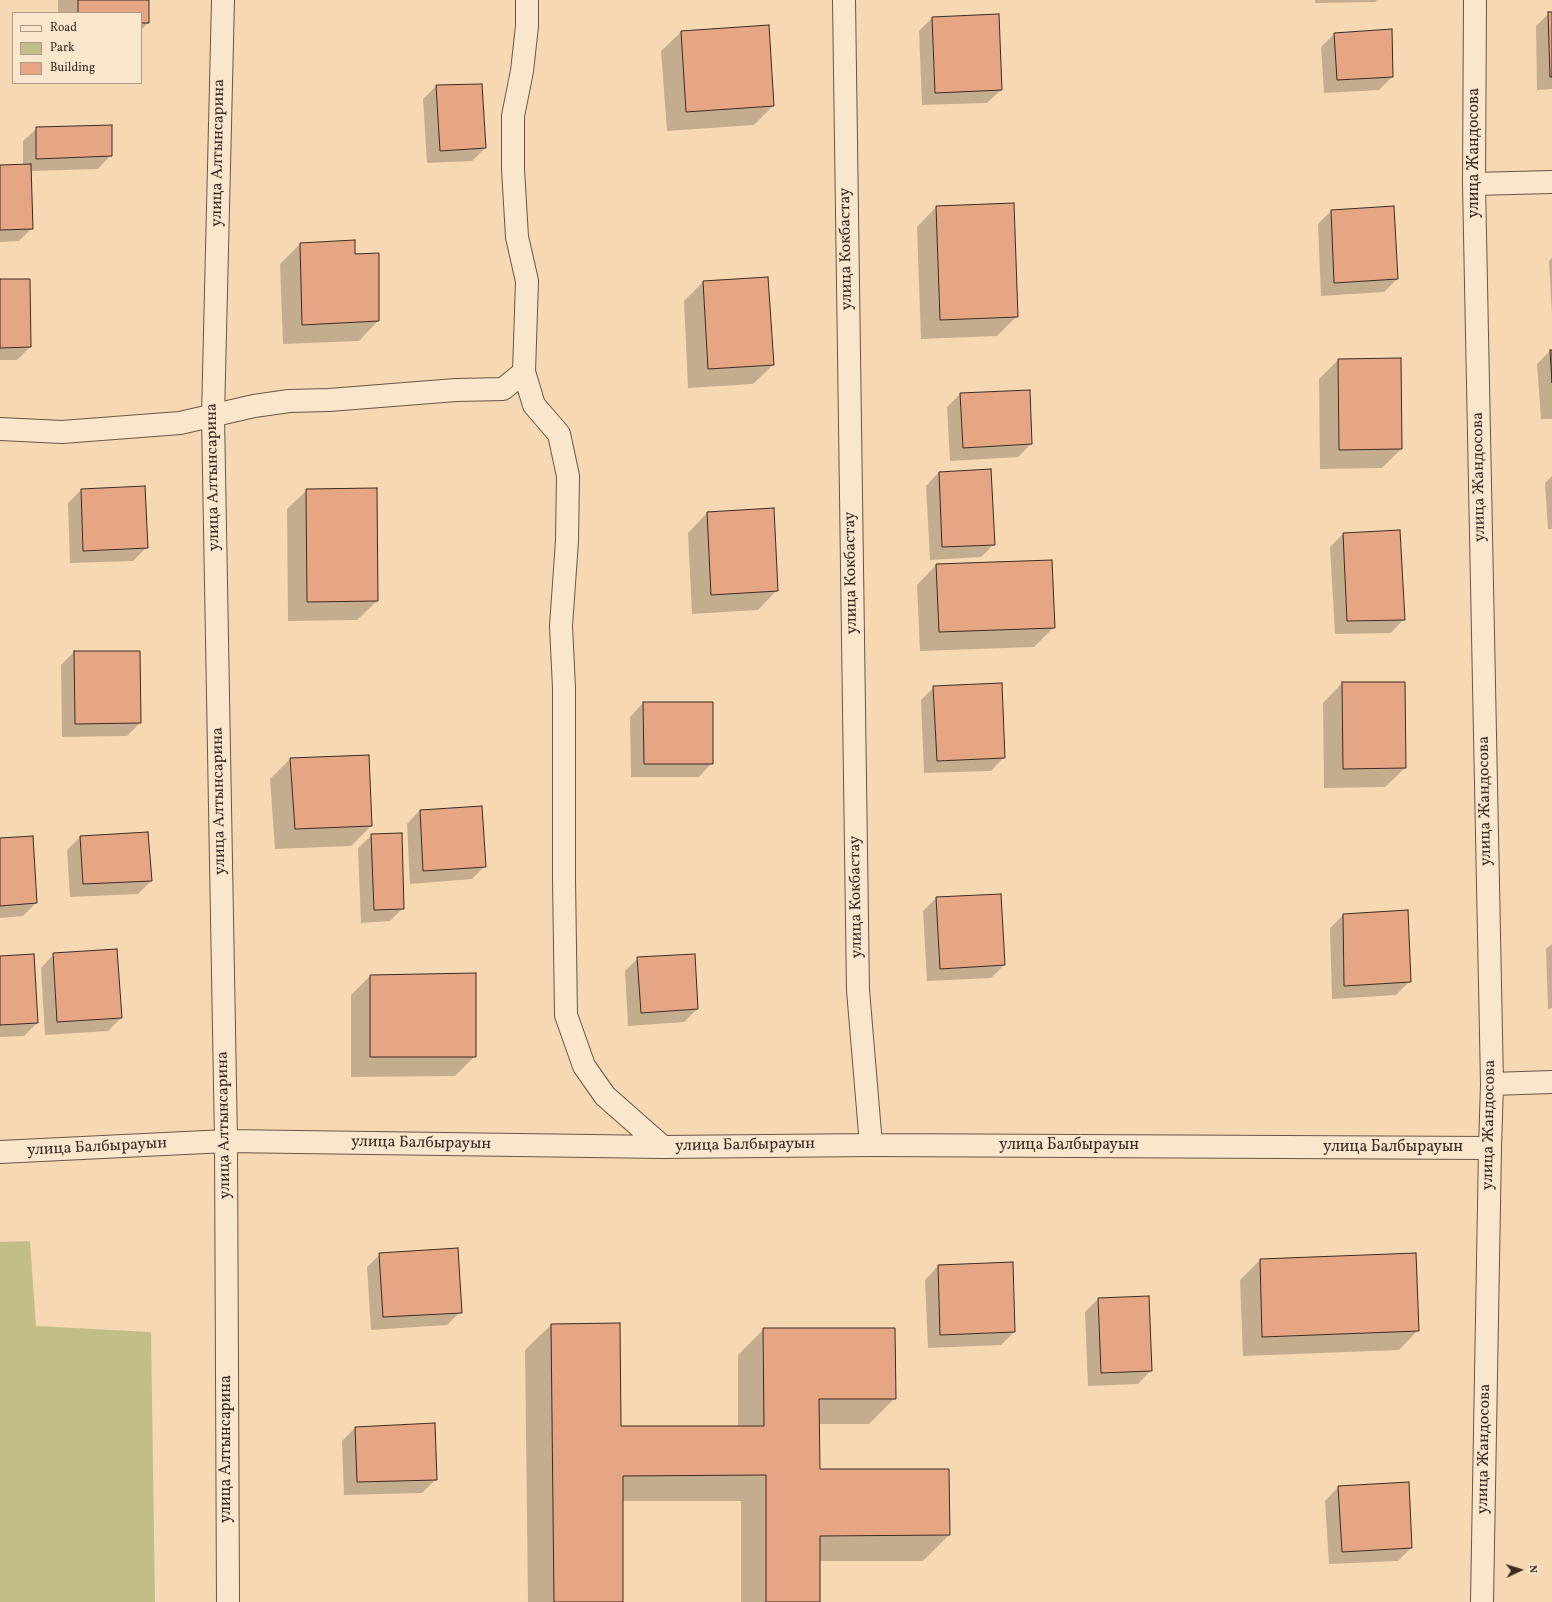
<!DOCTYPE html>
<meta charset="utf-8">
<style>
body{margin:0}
#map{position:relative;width:1552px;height:1602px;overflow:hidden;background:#f6d9b2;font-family:Vollkorn,serif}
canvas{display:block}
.legend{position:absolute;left:12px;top:12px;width:130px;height:72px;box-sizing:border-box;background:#f9e6cd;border:1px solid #ad9b8a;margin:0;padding:5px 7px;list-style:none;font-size:12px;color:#3a2b25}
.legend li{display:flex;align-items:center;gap:8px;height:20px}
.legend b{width:20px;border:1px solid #ad9b8a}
.north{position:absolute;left:1500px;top:1550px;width:40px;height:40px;-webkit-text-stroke:3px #f9e6cd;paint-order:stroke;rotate:86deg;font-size:11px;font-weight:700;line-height:16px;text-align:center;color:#3a2b25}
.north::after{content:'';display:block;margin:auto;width:14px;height:18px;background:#3a2b25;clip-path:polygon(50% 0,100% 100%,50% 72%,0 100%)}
</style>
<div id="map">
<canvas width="1552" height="1602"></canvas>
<ul class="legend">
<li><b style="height:5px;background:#f9e6cd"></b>Road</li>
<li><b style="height:11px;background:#c1be88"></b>Park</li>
<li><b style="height:11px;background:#e6a684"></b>Building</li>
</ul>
<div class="north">N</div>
</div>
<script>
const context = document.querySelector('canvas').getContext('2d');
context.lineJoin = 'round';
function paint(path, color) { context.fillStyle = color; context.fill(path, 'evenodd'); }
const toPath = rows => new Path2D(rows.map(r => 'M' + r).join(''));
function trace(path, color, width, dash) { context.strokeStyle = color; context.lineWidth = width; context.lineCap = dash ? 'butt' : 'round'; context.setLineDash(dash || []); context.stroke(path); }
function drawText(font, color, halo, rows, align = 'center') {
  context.font = font + ' Vollkorn,serif'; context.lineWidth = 3; context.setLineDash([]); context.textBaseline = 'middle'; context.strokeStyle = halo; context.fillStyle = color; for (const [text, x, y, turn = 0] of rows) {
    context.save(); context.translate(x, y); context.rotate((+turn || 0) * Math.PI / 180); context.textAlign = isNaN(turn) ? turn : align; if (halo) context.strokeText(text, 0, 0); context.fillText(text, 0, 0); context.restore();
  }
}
const green = toPath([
 [30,1241,36,1326,151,1332,155,1602,0,1602,0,1242]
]);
const shadow = toPath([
 [58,0,148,0,148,23,141,30,141,13,58,13],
 [1315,0,1377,0,1375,2,1315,3],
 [1549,13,1552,13,1552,89,1537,90,1536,26],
 [932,18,1001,90,987,103,922,105,919,31],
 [768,26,773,106,754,125,667,131,661,51,681,32],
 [1334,34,1392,77,1379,90,1324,93,1321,47],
 [481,85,485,148,472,161,427,163,423,99,436,86],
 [37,128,111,155,98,169,30,171,32,228,19,241,0,242,0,166,23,165,23,141],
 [936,207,1017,316,997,336,921,339,917,227],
 [1393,207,1397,279,1384,292,1321,296,1318,224,1331,211],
 [354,241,354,255,378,321,359,341,283,344,280,264,300,244],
 [1552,258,1552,315,1549,261],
 [0,280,30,347,17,360,0,360],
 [703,282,773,365,753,384,688,388,684,301],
 [1550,351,1552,351,1552,419,1541,419,1537,364],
 [1338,360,1401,449,1382,468,1320,469,1319,379],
 [960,394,1031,444,1018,457,950,461,947,407],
 [939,472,994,544,981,557,930,560,926,486],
 [1552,476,1552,529,1548,529,1545,483],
 [81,490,147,547,133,561,70,563,68,503],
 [307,490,377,601,357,620,288,621,287,509],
 [707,513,777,590,758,610,692,614,688,533],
 [1343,534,1404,619,1391,633,1335,634,1330,547],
 [936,565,1054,627,1034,647,920,651,917,585],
 [74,652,139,652,140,723,127,736,62,737,61,665],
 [1342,683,1405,768,1385,787,1324,788,1323,703],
 [934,687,1004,757,991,771,924,773,921,700],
 [643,703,712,763,699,777,631,777,630,717],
 [368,756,371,826,351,846,275,849,270,779,290,759],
 [420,810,485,866,472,879,410,884,407,824],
 [372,835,403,908,390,921,361,923,358,848],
 [80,837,151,881,138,894,70,897,67,850],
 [0,839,36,903,23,916,0,918],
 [936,898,1004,965,991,978,927,981,923,911],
 [1343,915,1409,982,1396,995,1332,999,1330,928],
 [1552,944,1552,1008,1548,1009,1546,949],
 [54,954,121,1018,108,1031,45,1035,41,968],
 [0,957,37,1023,24,1036,0,1037],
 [638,958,697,1009,684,1022,628,1026,625,971],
 [370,976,475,1056,455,1076,351,1077,351,995],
 [380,1254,460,1312,447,1325,371,1330,367,1267],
 [1415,1254,1418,1330,1399,1350,1243,1356,1240,1280,1260,1260],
 [938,1266,1014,1332,1001,1345,928,1348,925,1280],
 [1098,1299,1151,1370,1138,1384,1088,1386,1085,1312],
 [551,1325,620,1427,738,1427,738,1355,764,1329,895,1398,869,1424,818,1424,819,1470,949,1535,923,1561,819,1561,819,1602,741,1602,741,1501,622,1501,622,1602,528,1602,525,1350],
 [355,1428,436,1479,422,1493,344,1495,342,1441],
 [1408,1483,1411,1548,1398,1561,1329,1564,1325,1501,1338,1487]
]);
const building = toPath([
 [78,0,149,0,149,23,141,23,141,13,78,13,78,0],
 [1548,12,1552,12,1552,77,1550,77,1548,12],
 [999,14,1002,90,935,93,932,17,999,14],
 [769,25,774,106,686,112,681,31,769,25],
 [1392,29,1393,77,1337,80,1334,33,1392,29],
 [482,84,486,148,440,151,436,85,482,84],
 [112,125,112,156,36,159,36,127,112,125],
 [31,164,33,229,0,230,0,165,31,164],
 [1014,203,1018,317,940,320,936,206,1014,203],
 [1394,206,1398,279,1334,283,1331,210,1394,206],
 [355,240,355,254,379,253,379,321,302,325,300,243,355,240],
 [768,277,774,365,708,369,703,281,768,277],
 [0,279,30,279,31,347,0,348,0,279],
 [1550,350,1552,350,1552,383,1550,350],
 [1401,358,1402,449,1339,450,1338,359,1401,358],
 [1030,390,1032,444,963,448,960,393,1030,390],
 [991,469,995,545,942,547,939,472,991,469],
 [145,486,148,548,83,551,81,489,145,486],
 [377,488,378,601,307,602,306,489,377,488],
 [774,508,778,591,711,595,707,512,774,508],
 [1400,530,1405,620,1347,621,1343,533,1400,530],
 [1052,560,1055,628,939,632,936,564,1052,560],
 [74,651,140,651,141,723,75,724,74,651],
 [1342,682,1405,682,1406,768,1343,769,1342,682],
 [1002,683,1005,758,937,761,933,686,1002,683],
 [643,702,713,702,713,764,644,764,643,702],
 [369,755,372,826,295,829,290,758,369,755],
 [482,806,486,867,423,871,420,810,482,806],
 [148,832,152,881,83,884,80,836,148,832],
 [402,833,404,909,374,910,371,834,402,833],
 [33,836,37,903,0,906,0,838,33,836],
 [1001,894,1005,965,940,969,936,897,1001,894],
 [1408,910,1411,982,1344,986,1343,914,1408,910],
 [117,949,122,1018,57,1022,53,953,117,949],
 [34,954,38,1023,0,1025,0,956,34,954],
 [695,954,698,1009,641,1013,637,957,695,954],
 [476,973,476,1057,370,1057,370,975,476,973],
 [458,1248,462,1313,383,1317,379,1253,458,1248],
 [1416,1253,1419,1331,1262,1337,1260,1259,1416,1253],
 [1013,1262,1015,1332,940,1335,938,1265,1013,1262],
 [1149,1296,1152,1371,1101,1373,1098,1298,1149,1296],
 [620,1323,621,1426,764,1426,763,1328,895,1328,896,1399,819,1399,820,1469,949,1469,950,1535,820,1536,820,1602,766,1602,766,1475,623,1476,623,1602,554,1602,551,1324,620,1323],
 [435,1423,437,1480,357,1482,355,1427,435,1423],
 [1409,1482,1412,1548,1342,1552,1338,1486,1409,1482]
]);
const minor = toPath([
 [223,0,213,416,226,1141,228,1602],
 [844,0,858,990,871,1145],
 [1475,0,1474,184,1492,1084,1490,1148,1482,1602],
 [1474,184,1552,182],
 [524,372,534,405,559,434,568,476,567,541,561,626,564,688,564,879,566,1015,584,1066,605,1096,663,1147],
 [0,429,62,432,180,423,254,406,289,401,329,400,456,390,503,389,524,372,527,281,517,237,513,169,513,116,522,71,527,26,527,0],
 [1492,1084,1552,1082],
 [0,1152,226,1141,663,1147,871,1145,1490,1148]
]);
const streetNames = [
 ["улица Алтынсарина",219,153,-89],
 ["улица Жандосова",1475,153,-90],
 ["улица Кокбастау",847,249,-91],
 ["улица Алтынсарина",214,477,-91],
 ["улица Жандосова",1480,477,-91],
 ["улица Кокбастау",852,573,-91],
 ["улица Алтынсарина",220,801,-91],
 ["улица Жандосова",1486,801,-91],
 ["улица Кокбастау",857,897,-91],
 ["улица Алтынсарина",225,1125,-91],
 ["улица Жандосова",1490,1125,-89],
 ["улица Балбырауын",421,1144,1],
 ["улица Балбырауын",745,1146,-1],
 ["улица Балбырауын",1069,1146],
 ["улица Балбырауын",97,1148,-3],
 ["улица Балбырауын",1393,1148],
 ["улица Алтынсарина",227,1449,-90],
 ["улица Жандосова",1485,1449,-89]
];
paint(green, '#c1be88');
paint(shadow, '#0003');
paint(building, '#e6a684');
trace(building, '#3a2b25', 1);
trace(minor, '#695648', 24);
trace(minor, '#f9e6cd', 22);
drawText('16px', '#3a2b25', '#f9e6cd', streetNames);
</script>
